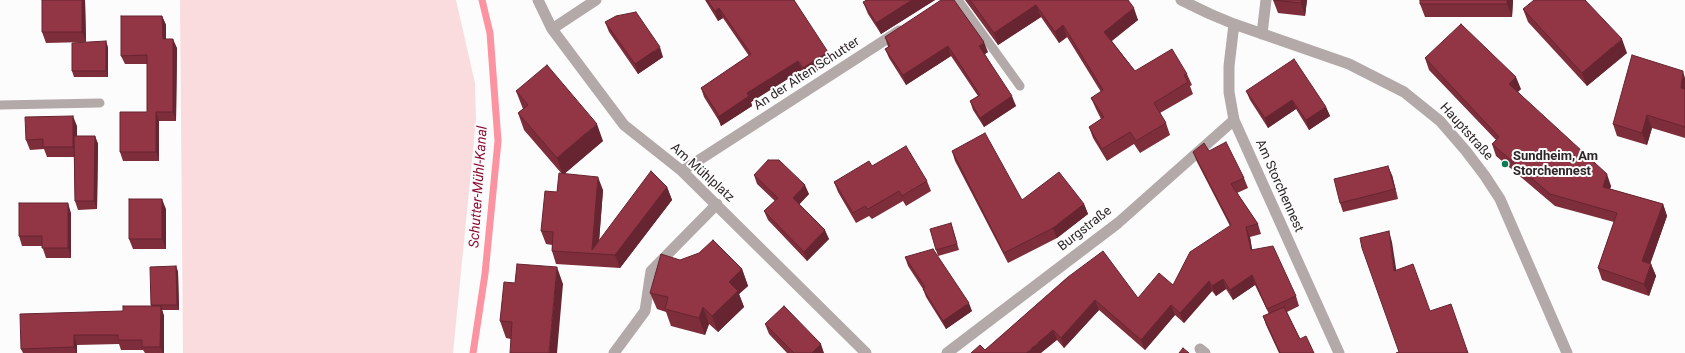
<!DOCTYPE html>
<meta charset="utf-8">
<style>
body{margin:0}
canvas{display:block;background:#fcfcfc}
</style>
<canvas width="1685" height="353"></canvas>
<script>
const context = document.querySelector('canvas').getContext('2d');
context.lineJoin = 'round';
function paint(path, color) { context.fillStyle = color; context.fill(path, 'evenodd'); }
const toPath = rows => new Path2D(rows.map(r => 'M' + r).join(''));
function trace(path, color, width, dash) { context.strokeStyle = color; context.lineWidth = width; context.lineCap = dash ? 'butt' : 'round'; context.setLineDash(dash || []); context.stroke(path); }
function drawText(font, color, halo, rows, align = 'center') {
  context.font = font + ' Roboto,sans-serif'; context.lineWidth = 4; context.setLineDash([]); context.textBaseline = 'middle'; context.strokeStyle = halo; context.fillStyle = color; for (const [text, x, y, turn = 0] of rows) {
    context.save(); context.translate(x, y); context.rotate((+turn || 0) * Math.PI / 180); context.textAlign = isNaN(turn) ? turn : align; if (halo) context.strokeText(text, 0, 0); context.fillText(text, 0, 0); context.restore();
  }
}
const green = toPath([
 [180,0,456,0,475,83,476,120,453,353,183,353]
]);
const stream = toPath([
 [473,353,485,274,498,141,490,33,482,0]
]);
const service = toPath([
 [958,0,1020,86],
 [0,105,100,103]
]);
const minor = toPath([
 [538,0,552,29,624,125,682,171,866,353],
 [1181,0,1210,14,1234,24,1349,64,1404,92,1440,121,1466,151,1485,176,1500,199,1567,353],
 [1234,24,1229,66,1229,92,1234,120,1339,353],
 [552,29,596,0],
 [1262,34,1266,0],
 [682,171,899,31],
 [1200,349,1205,353],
 [614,353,645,311,651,271,717,204],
 [947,353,1118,223,1234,120]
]);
const wall = toPath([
 [85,0,86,42,46,43,42,32],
 [705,0,794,0,831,62,807,77,802,70,751,102,752,106,721,126,719,121,704,97,701,88,749,56,723,18,718,21],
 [865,0,935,0,881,34,868,14,863,2,866,1],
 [965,0,1128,0,1138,20,1112,41,1135,71,1187,74,1192,85,1190,86,1193,94,1160,113,1166,123,1170,135,1140,153,1134,144,1107,161,1093,138,1089,127,1101,119,1096,109,1091,98,1101,92,1067,37,1059,43,1041,17,998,45],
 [1273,0,1307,0,1305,16,1278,13],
 [1420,0,1513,0,1512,17,1425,17,1420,4],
 [1523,9,1627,53,1587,86,1528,22],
 [162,16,166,25,166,39,177,48,176,121,159,121,159,161,123,161,120,152,147,112,147,64,125,64,121,56],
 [605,22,663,57,638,74,609,32],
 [885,37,988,52,985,54,1016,106,984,127,973,110,970,101,978,96,951,56,906,85,889,58,885,49,888,47],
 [108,47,108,77,74,77,72,71],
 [1425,58,1521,89,1518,92,1611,186,1610,189,1663,204,1667,216,1650,264,1651,264,1656,276,1649,296,1602,280,1598,268,1614,222,1555,206,1496,156,1492,144,1496,140,1429,70],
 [1685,78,1685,138,1652,128,1647,145,1617,136,1613,124],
 [516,91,603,141,564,174,603,190,599,242,667,187,672,200,620,268,556,264,552,251,552,245,546,244,541,231,557,192,562,174,524,130,518,113,523,109],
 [1246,91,1326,107,1330,116,1309,130,1296,109,1268,128,1250,100],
 [77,126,77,136,95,136,98,144,97,209,78,210,75,201,74,157,47,157,44,149,30,150,26,140],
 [952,151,1022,200,1084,204,1088,214,1057,238,1008,263,955,161],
 [1209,151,1244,178,1248,188,1237,193,1258,224,1261,234,1250,237,1252,250,1296,296,1299,306,1287,312,1300,339,1314,353,1279,353,1266,325,1263,316,1269,314,1255,285,1233,300,1226,289,1216,296,1212,291,1184,323,1175,315,1145,350,1099,310,1064,348,1057,340,985,350,1068,277,1138,298,1173,285,1230,226,1197,162,1193,152],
 [872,166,927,181,931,191,906,206,903,201,872,219,869,216,856,223,838,192,834,182],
 [754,175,809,194,799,204,829,239,807,261,768,220,764,211,775,201,757,184],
 [1392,175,1398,199,1343,212,1340,203],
 [166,209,166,249,133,249,129,239],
 [71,213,71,258,46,258,42,246,22,246,19,236],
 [951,223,959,250,938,256,936,250],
 [905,257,972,311,946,329,926,297,923,289,908,266],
 [680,260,742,269,748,286,739,294,744,307,718,332,709,324,705,335,671,326,666,312,657,309,650,293],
 [176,266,178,272,179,310,162,310,164,316,164,353,145,353,143,350,121,350,119,344,77,345,77,353,23,353,21,349,123,311,151,306,151,305],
 [515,283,563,284,511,339,506,338,500,321],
 [765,324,824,353,787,353,769,334]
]);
const shadedWall = toPath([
 [82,0,85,0,86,42,82,32],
 [912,0,935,0,881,34,876,23],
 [1301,0,1307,0,1305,16,1301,3],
 [1507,0,1513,0,1512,17,1507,4],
 [1036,5,1041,17,998,45,994,33],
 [719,8,723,18,718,21,715,11],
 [1134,8,1138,20,1108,43,1104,32],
 [162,16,166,25,166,48,163,39],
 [1063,25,1067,37,1059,43,1055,32],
 [173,39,177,48,176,121,173,112],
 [1622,39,1627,53,1587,86,1582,73],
 [106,41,108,47,108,77,106,71],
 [984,42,988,52,983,55,979,46],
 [948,46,951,56,906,85,903,75],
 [660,47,663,57,638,74,635,64],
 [828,52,831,62,807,77,803,68],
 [798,61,802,70,751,102,752,106,721,126,718,117,747,93],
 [1683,71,1685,78,1685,97,1681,88],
 [1516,77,1521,89,1513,95,1509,84],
 [1012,96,1016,106,984,127,980,118],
 [1292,100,1296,109,1268,128,1265,118],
 [1326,107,1330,116,1309,130,1306,120],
 [156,112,159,121,159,161,156,152],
 [1647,115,1652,128,1647,145,1642,133],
 [73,116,77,126,77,157,73,147],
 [597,124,603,141,563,175,557,158],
 [95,136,98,144,97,209,94,201],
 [1388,166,1392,175,1398,199,1395,189],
 [1607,174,1611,186,1607,198,1603,187],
 [598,177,603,190,598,254,592,250],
 [805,185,809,194,796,208,793,198],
 [667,187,672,200,620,268,615,255],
 [162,199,166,209,166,249,162,239],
 [68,203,71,213,71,258,68,248],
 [1084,204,1088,214,1057,238,1053,228],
 [1663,204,1667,216,1647,273,1642,261],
 [1246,227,1250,237,1254,260,1251,250],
 [825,230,829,239,807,261,804,252],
 [1389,231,1392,242,1398,281,1394,271],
 [1651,264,1656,276,1649,296,1644,284],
 [176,266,178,272,179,310,177,305],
 [557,267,563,284,557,353,549,353],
 [742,269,748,286,739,294,744,307,718,332,712,316,729,282],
 [1252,275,1255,285,1233,300,1230,290],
 [1223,279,1226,289,1216,296,1212,286],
 [1209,281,1212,291,1184,323,1180,313],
 [1095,300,1099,310,1064,348,1061,338],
 [969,303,972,311,946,329,943,321],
 [1171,305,1175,315,1145,350,1141,340],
 [161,306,164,316,164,353,163,353,160,347],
 [703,307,709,324,705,335,699,318],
 [1053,330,1057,340,1041,353,1026,353],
 [74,335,77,345,77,353,76,353,74,347],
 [821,344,824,353,812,353]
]);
const building = toPath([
 [42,0,82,0,82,32,42,32,42,0],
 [707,0,794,0,828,52,803,68,798,61,747,93,749,96,718,117,718,114,701,88,751,54,719,8,715,11,707,0],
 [867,0,912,0,876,23,863,2,867,0],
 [941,0,954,0,984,42,979,46,1012,96,980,118,970,101,980,95,948,46,903,75,885,49,890,46,885,37,941,0],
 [970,0,1128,0,1134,8,1104,32,1135,71,1172,49,1187,74,1184,75,1188,82,1154,103,1166,123,1136,141,1130,132,1102,149,1089,127,1104,117,1091,98,1103,90,1063,25,1055,32,1036,5,994,33,970,0],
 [1274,0,1301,0,1301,3,1274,0],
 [1420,0,1507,0,1507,4,1420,4,1420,0],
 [1534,0,1585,0,1622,39,1582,73,1523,9,1534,0],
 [636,12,660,47,635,64,605,22,616,16,636,12],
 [121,16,162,16,163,39,173,39,173,112,156,112,156,152,120,152,120,112,147,112,147,55,121,56,121,16],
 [1461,24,1516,77,1509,84,1607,174,1603,187,1663,204,1642,261,1651,264,1644,284,1598,268,1617,213,1550,194,1492,144,1499,137,1425,58,1461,24],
 [106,41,106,71,72,71,72,43,106,41],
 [1632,55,1683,71,1681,88,1685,89,1685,127,1647,115,1642,133,1613,124,1632,55],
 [1294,59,1326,107,1306,120,1292,100,1265,118,1246,91,1294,59],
 [547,65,597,124,557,158,518,113,528,105,516,91,547,65],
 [73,116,73,147,43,147,43,139,26,140,25,117,73,116],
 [985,133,1022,200,1059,172,1084,204,1053,228,1004,253,952,151,985,133],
 [74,136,95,136,94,201,75,201,74,136],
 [1226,142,1244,178,1231,184,1258,224,1246,227,1251,250,1273,246,1296,296,1267,309,1252,275,1230,290,1223,279,1212,286,1209,281,1180,313,1171,305,1141,340,1095,300,1061,338,1053,330,1026,353,971,353,980,345,985,350,1068,277,1103,251,1138,298,1159,273,1173,285,1190,252,1231,225,1193,152,1204,143,1209,151,1226,142],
 [906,146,927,181,902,196,899,191,868,209,865,206,853,213,834,182,869,161,872,166,906,146],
 [768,160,779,160,805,185,793,198,825,230,804,252,764,211,778,198,754,175,768,160],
 [1388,166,1395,189,1340,203,1334,179,1388,166],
 [651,171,667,187,615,255,552,251,553,232,541,231,545,191,557,192,559,173,598,177,592,250,651,171],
 [129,199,162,199,162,239,129,239,129,199],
 [19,203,68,203,68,248,42,248,42,236,19,236,19,203],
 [951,223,957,244,936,250,930,229,951,223],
 [1389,231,1394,271,1413,264,1430,311,1451,304,1468,353,1396,353,1399,352,1362,248,1360,238,1389,231],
 [713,240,742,269,729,282,738,291,712,316,703,307,699,318,665,309,668,297,650,293,661,254,680,260,699,253,713,240],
 [933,249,969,303,943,321,923,289,925,287,905,257,933,249],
 [517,264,557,267,549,353,510,353,512,322,500,321,504,282,515,283,517,264],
 [176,266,177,305,151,305,150,267,176,266],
 [123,306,161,306,160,347,142,347,142,340,118,340,118,335,74,335,74,347,21,349,20,314,123,311,123,306],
 [784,306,821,344,812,353,794,353,765,324,784,306],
 [1284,307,1300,339,1306,336,1314,353,1280,353,1263,316,1284,307],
 [1183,348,1189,353,1179,353,1183,348]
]);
const markers = [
 [1505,164,4,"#0c7a54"]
];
const streetNames = [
 ["An der Alten Schutter",807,74,-33],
 ["Hauptstraße",1466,132,48],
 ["Am Mühlplatz",702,173,42],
 ["Am Storchennest",1279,186,66],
 ["Burgstraße",1085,229,-38]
];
const poiNames = [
 ["Sundheim, Am",1513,157],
 ["Storchennest",1513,172]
];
const waterNames = [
 ["Schutter-Mühl-Kanal",479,187,-86]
];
paint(green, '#fbdcde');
trace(stream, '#fc93a0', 7);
trace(service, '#b3a9a9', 9);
trace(minor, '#b3a9a9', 11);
paint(wall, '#7e2e3b');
paint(shadedWall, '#662530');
paint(building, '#923545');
trace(building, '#662530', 1);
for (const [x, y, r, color] of markers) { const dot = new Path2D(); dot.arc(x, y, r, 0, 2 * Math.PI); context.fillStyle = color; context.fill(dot); trace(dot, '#fcfcfc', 1.5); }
drawText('13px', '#2e2626', '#fcfcfc', streetNames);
drawText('bold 13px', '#2e2626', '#fcfcfc', poiNames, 'left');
drawText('italic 14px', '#8d0e33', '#fcfcfc', waterNames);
</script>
